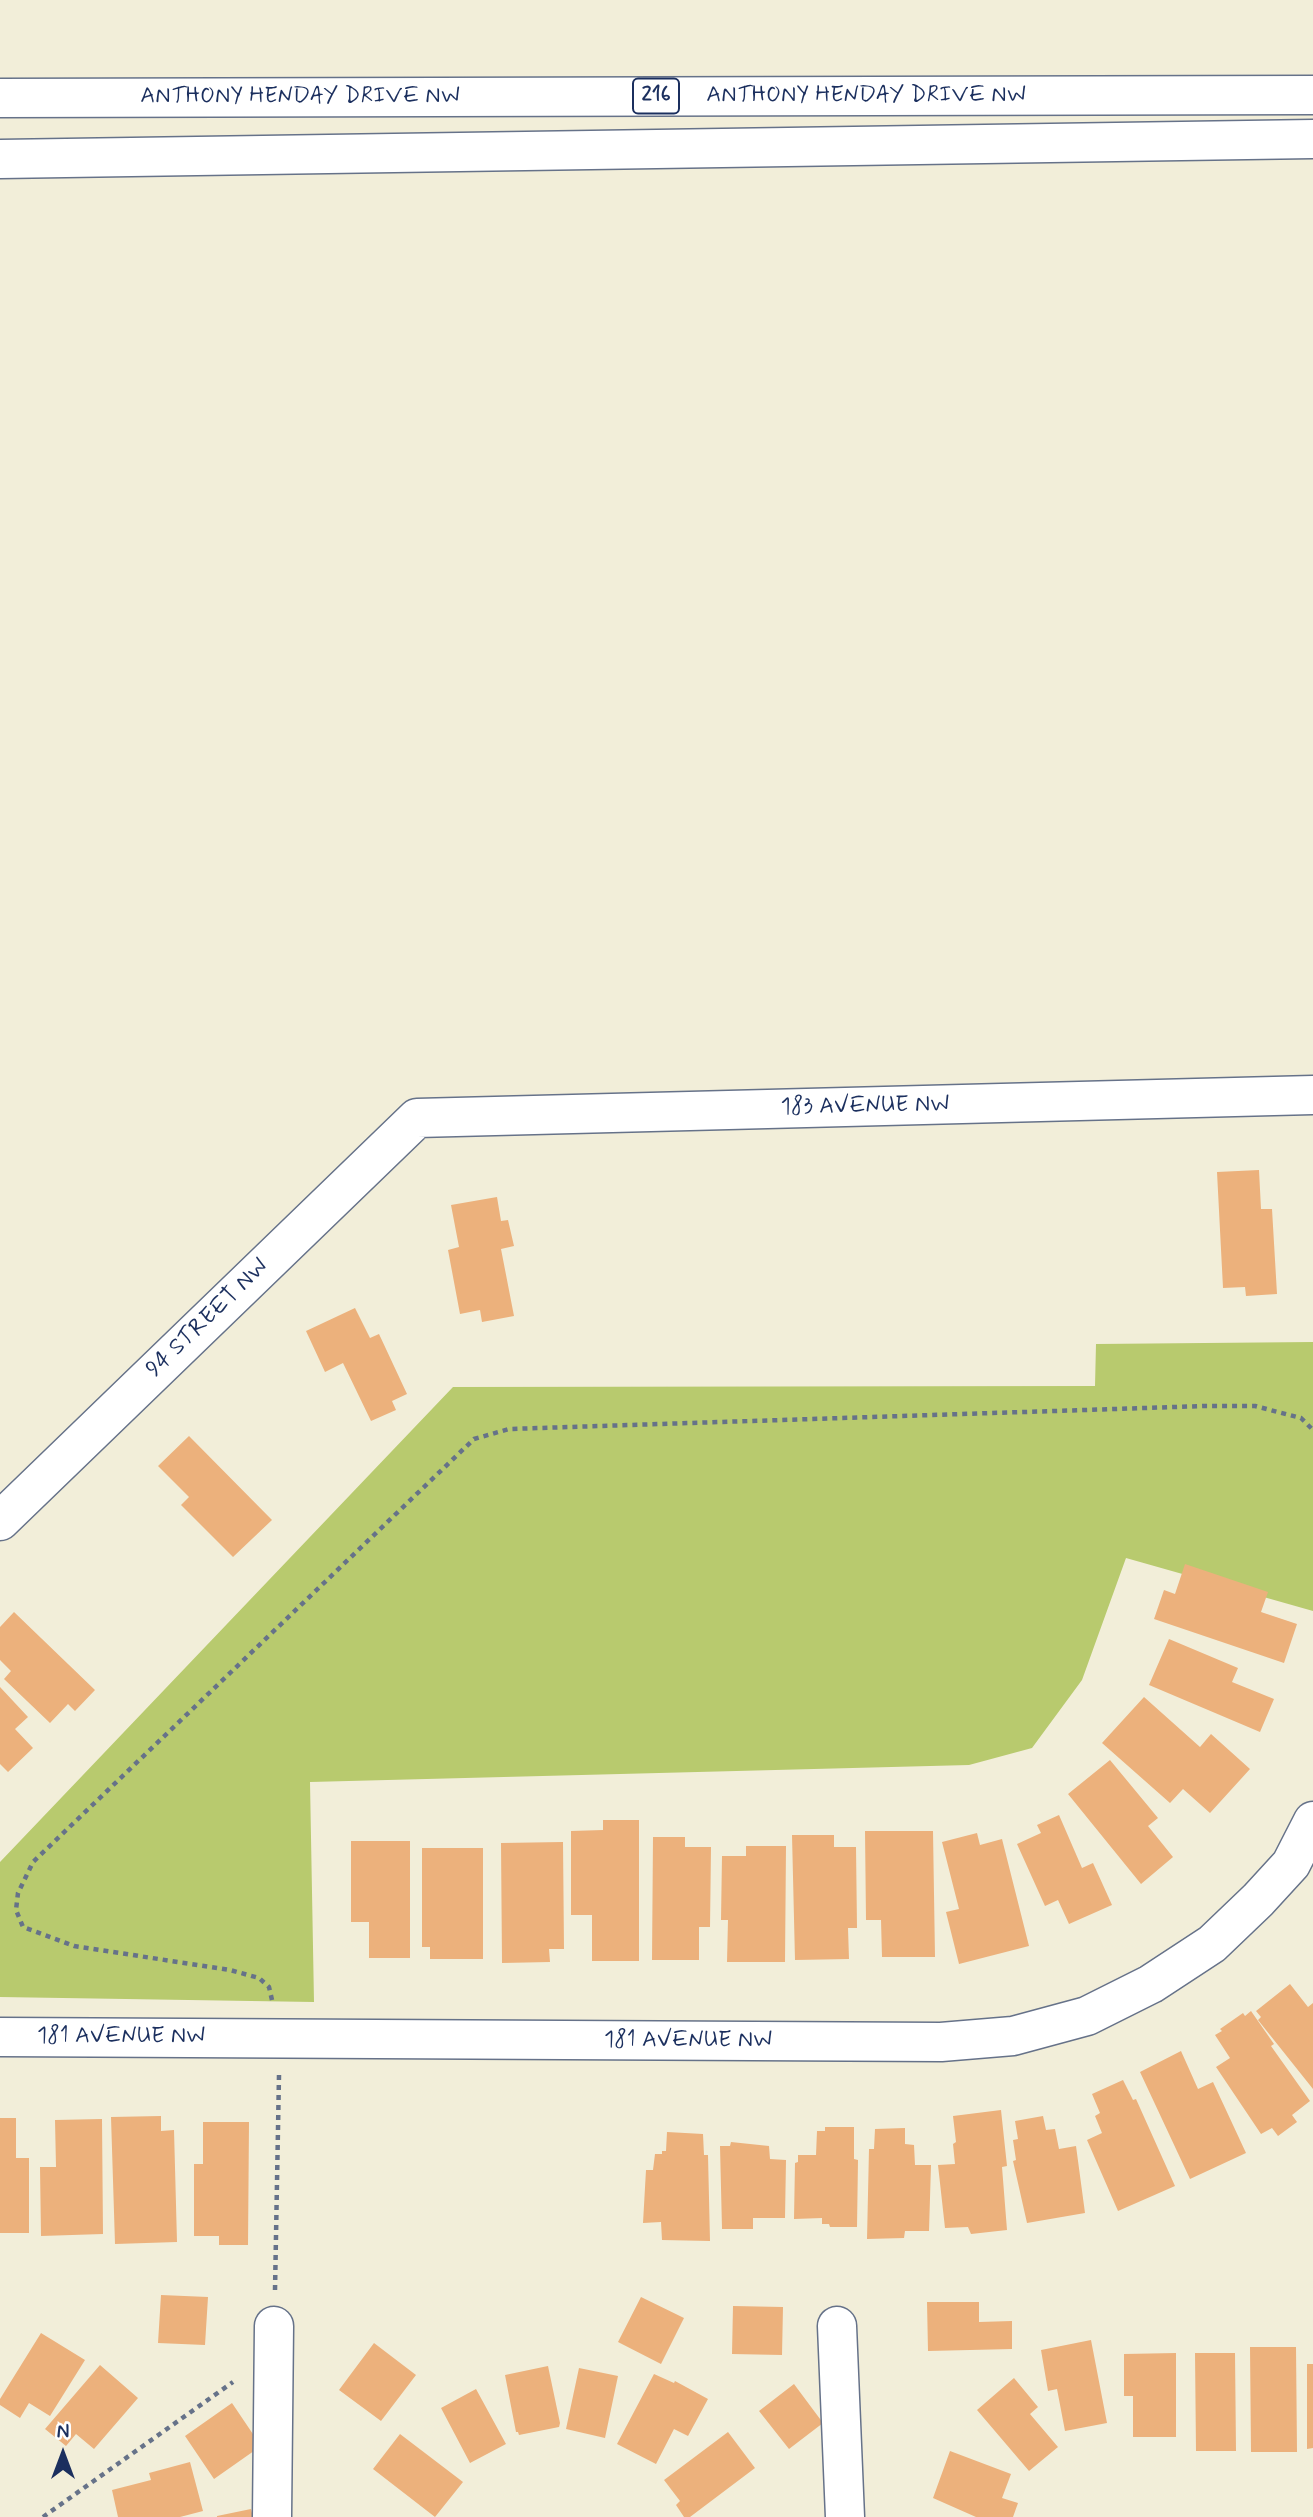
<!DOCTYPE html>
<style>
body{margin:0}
#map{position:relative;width:1313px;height:2517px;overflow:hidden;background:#f2eed9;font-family:Mynerve,sans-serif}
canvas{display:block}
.north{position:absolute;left:28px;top:2419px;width:70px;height:70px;-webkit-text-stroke:5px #fff;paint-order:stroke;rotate:0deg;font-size:19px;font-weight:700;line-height:28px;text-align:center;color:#1b2f5e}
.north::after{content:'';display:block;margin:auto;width:24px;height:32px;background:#1b2f5e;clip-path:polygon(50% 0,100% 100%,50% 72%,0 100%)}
</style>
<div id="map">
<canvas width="1313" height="2517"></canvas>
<div class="north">N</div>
</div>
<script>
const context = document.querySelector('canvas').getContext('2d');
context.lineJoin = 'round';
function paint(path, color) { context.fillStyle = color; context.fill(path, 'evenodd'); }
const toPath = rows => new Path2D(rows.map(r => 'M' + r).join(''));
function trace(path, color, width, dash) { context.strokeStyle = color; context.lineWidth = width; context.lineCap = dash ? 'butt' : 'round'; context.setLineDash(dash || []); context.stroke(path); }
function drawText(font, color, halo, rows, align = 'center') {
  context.font = font + ' Mynerve,sans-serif'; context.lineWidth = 5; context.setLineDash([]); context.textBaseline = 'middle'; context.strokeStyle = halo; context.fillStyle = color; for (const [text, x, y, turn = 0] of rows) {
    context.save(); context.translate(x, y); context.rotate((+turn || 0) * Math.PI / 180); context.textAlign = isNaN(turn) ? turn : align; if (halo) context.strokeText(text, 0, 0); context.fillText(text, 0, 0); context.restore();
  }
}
const green = toPath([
 [1313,1342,1313,1611,1126,1558,1082,1680,1032,1748,969,1765,310,1782,314,2002,0,1997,0,1862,453,1387,1095,1386,1096,1344]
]);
const building = toPath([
 [1259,1170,1261,1209,1272,1209,1277,1294,1246,1296,1245,1287,1223,1288,1217,1172],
 [497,1197,501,1221,508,1220,514,1246,501,1249,514,1316,482,1322,480,1310,460,1314,448,1250,459,1247,451,1205],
 [355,1308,370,1338,379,1334,407,1394,392,1401,396,1410,371,1421,343,1363,325,1372,306,1331],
 [189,1436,272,1520,233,1557,181,1505,189,1497,158,1466],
 [1185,1564,1268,1592,1261,1612,1297,1624,1284,1663,1154,1619,1164,1590,1175,1594],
 [14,1612,95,1690,75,1711,68,1704,50,1723,4,1679,11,1671,0,1660,0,1627],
 [1169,1639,1238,1668,1232,1682,1274,1699,1260,1732,1149,1685],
 [0,1687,28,1717,15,1729,33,1748,8,1772,0,1764],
 [1144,1697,1200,1747,1211,1734,1250,1769,1210,1813,1183,1789,1170,1803,1102,1743],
 [1110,1760,1158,1818,1148,1826,1173,1857,1141,1884,1068,1794],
 [1059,1815,1082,1868,1093,1863,1112,1905,1069,1924,1058,1900,1045,1906,1017,1844,1041,1833,1037,1825],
 [603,1820,639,1820,639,1961,592,1961,592,1915,571,1915,571,1831,603,1830],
 [865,1831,933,1831,935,1957,882,1957,881,1920,866,1920],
 [977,1833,980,1845,1002,1839,1029,1946,959,1964,946,1912,959,1909,942,1842],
 [792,1835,834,1835,834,1847,856,1847,857,1928,848,1928,849,1959,795,1960],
 [653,1837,685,1837,685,1847,711,1847,710,1927,699,1927,699,1960,652,1960],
 [351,1841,410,1841,410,1958,369,1958,369,1922,351,1922],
 [563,1842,564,1949,549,1949,550,1962,502,1963,501,1843],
 [746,1846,786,1846,785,1962,727,1962,728,1920,721,1920,722,1856,746,1856],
 [422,1848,483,1848,483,1959,430,1959,430,1947,422,1947],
 [1290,1984,1308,2007,1313,2003,1313,2089,1258,2020,1261,2017,1256,2011],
 [1251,2011,1274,2044,1271,2046,1310,2101,1292,2115,1297,2122,1278,2136,1272,2128,1261,2134,1216,2067,1230,2058,1215,2035,1222,2031,1220,2029,1243,2013,1245,2016],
 [1181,2051,1198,2089,1213,2082,1246,2153,1190,2179,1140,2072],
 [1123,2080,1133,2100,1136,2099,1175,2186,1118,2211,1087,2140,1102,2133,1095,2116,1100,2113,1092,2094],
 [1001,2110,1007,2166,1002,2167,1007,2230,971,2234,968,2227,945,2228,938,2165,955,2164,953,2144,956,2142,953,2116],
 [161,2116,161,2131,174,2130,177,2242,115,2244,111,2117],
 [1043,2116,1046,2130,1055,2129,1059,2149,1076,2146,1085,2213,1027,2223,1013,2161,1016,2160,1013,2140,1018,2139,1015,2121],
 [0,2118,16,2118,16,2158,29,2158,29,2233,0,2233],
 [102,2119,103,2234,41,2236,40,2167,56,2167,55,2120],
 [203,2122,249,2122,248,2245,219,2245,219,2236,194,2236,194,2164,203,2164],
 [825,2127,854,2127,854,2159,858,2160,857,2227,830,2227,829,2224,822,2224,822,2218,794,2219,795,2163,798,2162,798,2155,816,2155,817,2131,825,2131],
 [905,2128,905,2144,914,2145,915,2165,931,2165,929,2231,905,2231,904,2238,867,2239,869,2149,874,2149,875,2129],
 [667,2132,703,2134,704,2155,708,2155,710,2241,662,2240,661,2222,643,2223,646,2170,653,2170,655,2154,662,2154,662,2151,666,2151],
 [731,2142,769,2146,770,2159,786,2160,785,2218,753,2218,753,2229,722,2229,720,2146,730,2146],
 [161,2295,208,2297,205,2345,158,2343],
 [641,2297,684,2318,661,2364,618,2342],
 [927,2302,979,2302,979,2322,1012,2321,1012,2349,928,2351],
 [733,2306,783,2307,782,2355,732,2354],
 [41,2333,85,2360,50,2416,29,2403,20,2418,0,2405,0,2399],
 [1091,2340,1107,2423,1065,2431,1057,2389,1048,2391,1041,2350],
 [374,2343,416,2375,381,2421,339,2390],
 [1250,2347,1296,2347,1297,2452,1251,2452],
 [1176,2353,1176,2437,1133,2437,1133,2396,1124,2396,1124,2354],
 [1195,2353,1235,2353,1236,2451,1196,2451],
 [1307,2364,1313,2364,1313,2448,1307,2449],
 [100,2365,138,2398,94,2449,76,2434,66,2446,45,2429],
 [548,2366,560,2423,559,2427,519,2435,518,2432,516,2432,505,2375],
 [579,2368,618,2376,605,2438,566,2429],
 [654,2374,674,2383,675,2381,708,2399,688,2436,674,2429,656,2464,617,2444],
 [1014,2378,1038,2407,1030,2414,1058,2447,1029,2471,977,2410],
 [794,2384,823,2423,789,2449,759,2411],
 [476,2389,506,2444,470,2463,441,2408],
 [232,2403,261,2446,214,2479,185,2436],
 [728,2432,755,2468,690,2517,684,2517,676,2505,680,2501,664,2480],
 [400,2434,463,2482,435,2517,373,2469],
 [950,2451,1011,2474,1002,2498,1018,2503,1013,2517,976,2517,933,2498],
 [190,2462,203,2511,180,2517,118,2517,112,2490,151,2480,149,2473],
 [251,2509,253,2517,217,2517,217,2516]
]);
const path = toPath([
 [272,2000,269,1987,259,1978,230,1970,74,1946,23,1927,16,1910,18,1893,33,1862,474,1439,509,1429,1205,1406,1255,1406,1301,1418,1313,1430],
 [275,2290,279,2075],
 [43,2517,233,2382]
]);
const minor = toPath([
 [0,1521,417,1118,1313,1095],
 [0,2037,941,2042,1013,2036,1087,2016,1151,1984,1212,1944,1258,1900,1291,1864,1313,1821],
 [837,2326,845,2517],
 [272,2517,274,2326]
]);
const highway = toPath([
 [0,98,1313,95],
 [0,159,1313,139]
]);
const shields = [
 [656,96,46]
];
const shieldNames = [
 ["216",656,96]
];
const streetNames = [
 ["ANTHONY HENDAY DRIVE NW",866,96],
 ["ANTHONY HENDAY DRIVE NW",300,97],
 ["183 AVENUE NW",865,1107,-1],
 ["94 STREET NW",208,1319,-44],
 ["181 AVENUE NW",121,2037],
 ["181 AVENUE NW",688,2041]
];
paint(green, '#b8ca6e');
paint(building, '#ecb17c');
trace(minor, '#667289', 41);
trace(highway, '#667289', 41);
trace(path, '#667289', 4.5, [5, 5]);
trace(minor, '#fff', 38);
trace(highway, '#fff', 38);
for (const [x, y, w] of shields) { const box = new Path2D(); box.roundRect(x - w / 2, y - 17.5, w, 35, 5); context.fillStyle = '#fff'; context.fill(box); trace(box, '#1b2f5e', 2); }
drawText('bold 21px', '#1b2f5e', null, shieldNames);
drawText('23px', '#1b2f5e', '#fff', streetNames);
</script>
